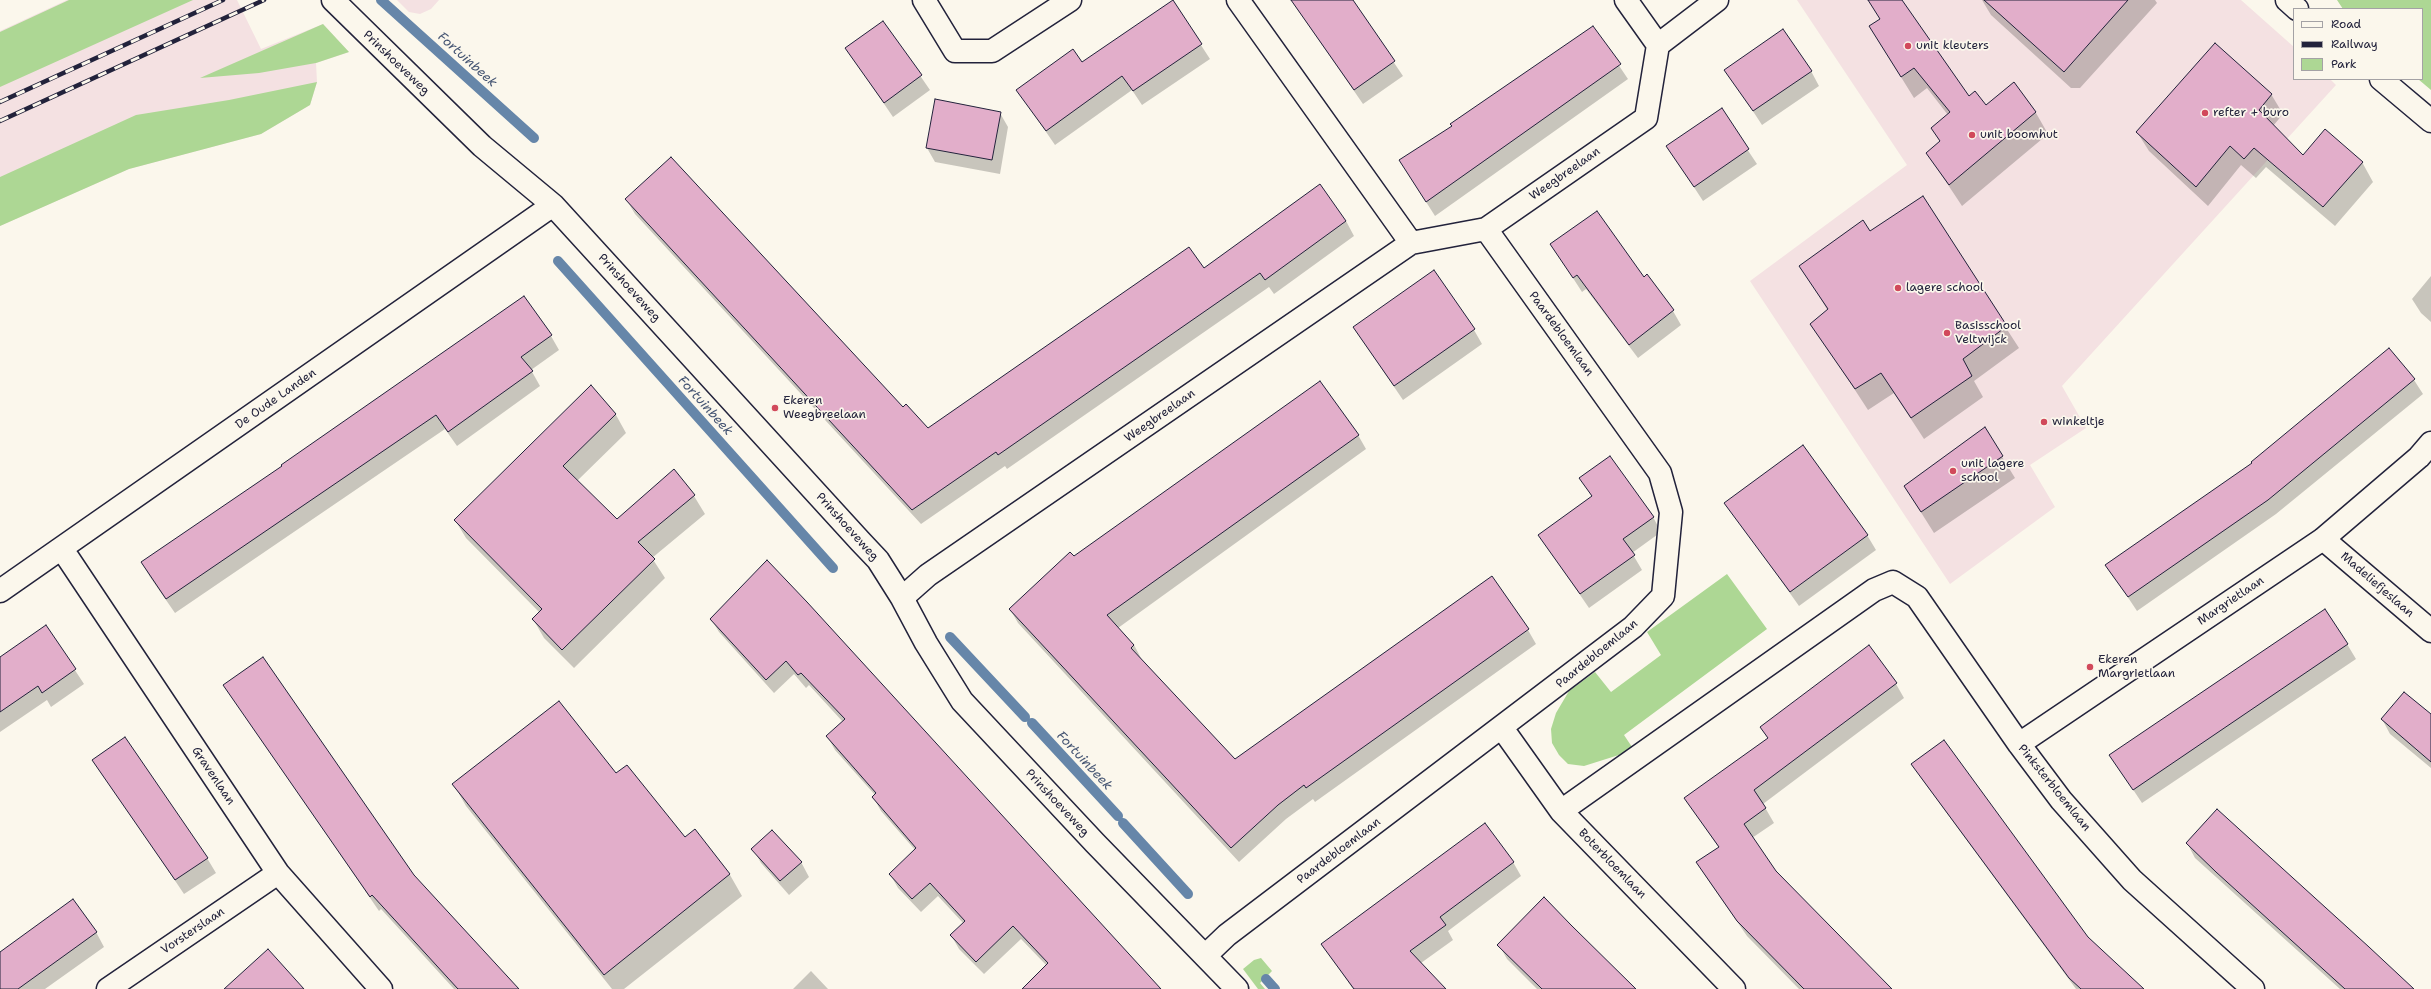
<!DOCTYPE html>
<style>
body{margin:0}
#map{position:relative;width:2431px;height:989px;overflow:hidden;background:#fbf7ec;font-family:"Shantell Sans",sans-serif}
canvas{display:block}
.legend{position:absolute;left:2293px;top:8px;width:130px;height:72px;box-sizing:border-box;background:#fbf7ec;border:1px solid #a4a2a5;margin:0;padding:5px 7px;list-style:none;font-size:12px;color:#22223b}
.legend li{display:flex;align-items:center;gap:8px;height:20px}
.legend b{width:20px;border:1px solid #a4a2a5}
</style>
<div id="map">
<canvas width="2431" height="989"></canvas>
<ul class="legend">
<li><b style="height:5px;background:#fbf7ec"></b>Road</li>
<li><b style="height:5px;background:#22223b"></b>Railway</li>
<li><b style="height:11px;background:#add794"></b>Park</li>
</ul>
</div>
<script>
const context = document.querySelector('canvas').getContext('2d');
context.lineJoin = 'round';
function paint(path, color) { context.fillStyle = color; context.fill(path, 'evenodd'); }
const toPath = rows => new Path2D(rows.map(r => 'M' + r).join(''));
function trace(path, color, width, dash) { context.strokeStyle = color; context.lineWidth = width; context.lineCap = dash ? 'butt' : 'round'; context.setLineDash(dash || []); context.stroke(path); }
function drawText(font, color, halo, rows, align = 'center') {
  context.font = font + ' "Shantell Sans",sans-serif'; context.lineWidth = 3.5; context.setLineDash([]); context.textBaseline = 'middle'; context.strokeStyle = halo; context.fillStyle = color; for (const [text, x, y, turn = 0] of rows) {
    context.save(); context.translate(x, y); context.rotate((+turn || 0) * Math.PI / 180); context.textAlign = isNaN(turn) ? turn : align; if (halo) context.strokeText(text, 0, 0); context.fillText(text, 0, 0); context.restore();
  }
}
const built = toPath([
 [67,0,237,0,261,49,323,24,349,52,316,63,317,82,310,105,261,134,129,169,0,226,0,31],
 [397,0,439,0,431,9,420,14,409,12],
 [1797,0,2241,0,2294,47,2294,79,2330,79,2336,85,2062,386,2086,428,2030,465,2055,507,1950,584,1750,281,1907,165]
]);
const green = toPath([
 [69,0,193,0,0,87,0,32],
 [2337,0,2431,0,2431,90,2418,79,2422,79,2422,9,2343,9],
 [323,24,349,52,316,63,259,73,200,78],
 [317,82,310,105,261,134,129,169,0,226,0,177,136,115,229,100],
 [1727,574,1767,629,1624,735,1632,747,1622,754,1584,766,1568,764,1559,755,1552,743,1551,729,1556,713,1569,691,1595,672,1611,692,1661,655,1647,632],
 [1261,958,1272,971,1260,983,1265,989,1258,989,1243,969,1254,960]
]);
const shadow = toPath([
 [1291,0,1349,0,1357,8,1403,76,1363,104],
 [1871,0,1901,0,1968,98,1986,107,2014,84,2036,113,2048,134,1962,206,1927,153,1940,142,1932,128,1948,115,1927,88,1914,98,1870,27,1881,20],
 [1982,0,2155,0,2157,3,2080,88,2071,88,1991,15],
 [1173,2,1210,59,1142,105,1132,90,1055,145,1018,91,1081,63],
 [883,22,930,90,893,117,846,48],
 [1593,27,1628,79,1435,216,1409,175,1453,127],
 [1726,70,1811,71,1819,86,1762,125],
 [2271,94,2283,114,2273,126,2303,157,2362,162,2373,182,2335,226,2266,167,2256,178,2241,165,2208,206,2149,151,2137,132],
 [1721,110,1757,164,1703,201,1667,146],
 [1000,113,1008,127,1000,174,935,162,927,148],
 [1922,198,2019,348,1974,381,1983,397,1924,439,1894,393,1868,410,1812,324,1828,311,1801,266,1870,233],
 [626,199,928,429,1204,270,1346,221,1354,236,1274,294,1269,287,1007,469,1005,466,921,524,635,214],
 [1551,244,1644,278,1673,311,1681,325,1638,358,1586,289,1582,292],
 [2431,276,2431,322,2421,313,2412,299],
 [1354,328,1474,330,1482,344,1403,400],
 [551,336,559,350,531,370,540,386,457,446,445,429,175,613,150,577,142,563],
 [2389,349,2414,380,2423,394,2276,514,2137,611,2107,566,2253,464],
 [591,386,616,415,626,433,577,481,617,521,674,471,694,496,705,514,652,558,665,578,574,668,544,638,533,619,540,613,466,538,455,520],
 [1985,429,2015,478,1934,533,1905,487],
 [1358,435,1366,449,1118,628,1134,645,1142,660,1235,760,1528,630,1536,644,1315,802,1313,799,1286,819,1239,862,1018,623,1010,609,1073,558],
 [1581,478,1653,517,1661,532,1632,553,1642,570,1589,608,1539,535,1592,497],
 [1726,503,1867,535,1876,550,1799,606],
 [767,562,1161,989,1023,989,1047,966,1021,939,984,974,959,949,951,935,964,924,938,896,921,912,898,888,890,874,916,851,881,811,873,797,875,795,835,750,827,736,843,722,809,685,806,688,794,674,774,693,719,632,711,619],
 [46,626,84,684,51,707,47,700,0,732,0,658],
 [2347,644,2356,659,2142,803,2110,755],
 [1896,684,1904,698,1763,804,1774,823,1752,838,1775,872,1889,989,1799,989,1747,936,1706,877,1697,862,1719,848,1685,798,1768,739,1761,728],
 [225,686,517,989,454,989,381,909,379,911],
 [2431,716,2431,768,2390,734,2382,719],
 [94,760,207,858,216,873,184,894],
 [1913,764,2087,938,2143,989,2076,989,1921,778],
 [454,785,684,838,695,830,730,875,742,896,624,989,612,989,466,806],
 [2187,843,2411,989,2340,989,2195,858],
 [753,849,801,862,809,877,789,895,761,863],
 [1513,862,1521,876,1448,931,1453,940,1421,963,1444,989,1353,989,1322,944],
 [96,932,104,947,45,989,0,989,0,953],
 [1499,945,1635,989,1537,989,1507,959],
 [811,971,828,989,793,989]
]);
const stream = toPath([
 [381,0,534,138],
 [558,261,833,568],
 [950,637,1025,717],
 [1032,723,1118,816],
 [1123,823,1188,894],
 [1266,979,1275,989]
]);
const building = toPath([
 [1173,0,1202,44,1133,91,1122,76,1046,131,1016,90,1073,49,1082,62,1173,0],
 [1291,0,1353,0,1395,61,1354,90,1291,0],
 [1868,0,1902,0,1969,96,1975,91,1986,105,2014,82,2036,112,1949,185,1926,153,1940,141,1931,128,1950,112,1914,68,1901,77,1869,26,1880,19,1868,0],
 [1984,0,2128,0,2064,72,1984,0],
 [883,21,922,75,884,103,845,48,883,21],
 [1593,26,1621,64,1426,202,1399,160,1452,126,1450,124,1593,26],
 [1783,29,1812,71,1753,111,1724,70,1783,29],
 [2215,43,2272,94,2259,110,2303,155,2325,129,2363,162,2323,207,2254,148,2244,159,2230,146,2196,187,2136,132,2215,43],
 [935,99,1001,112,992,160,926,148,935,99],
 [1722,108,1749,149,1694,187,1666,146,1722,108],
 [671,157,903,407,906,404,928,428,1189,247,1204,268,1320,184,1346,221,1265,280,1260,273,998,455,996,452,912,510,625,199,671,157],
 [1923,196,2007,326,1963,359,1972,376,1911,418,1881,373,1855,389,1810,324,1828,309,1799,266,1863,220,1870,231,1923,196],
 [1597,211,1644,277,1647,274,1674,310,1629,345,1577,275,1573,278,1550,244,1597,211],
 [1434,270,1475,329,1394,386,1353,327,1434,270],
 [524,296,552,335,521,357,533,371,448,432,436,415,166,599,141,562,282,466,281,465,524,296],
 [2389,348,2415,379,2268,500,2128,597,2105,565,2252,463,2251,462,2389,348],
 [1320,381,1359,435,1107,615,1134,645,1131,648,1235,759,1492,576,1529,629,1306,788,1304,785,1278,805,1231,848,1009,609,1070,552,1074,556,1320,381],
 [591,385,616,414,563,466,617,519,674,469,695,495,638,542,655,559,562,650,532,619,542,609,454,520,591,385],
 [1985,427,2003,456,1921,512,1904,486,1985,427],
 [1803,445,1868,535,1790,592,1724,503,1803,445],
 [1610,456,1654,517,1623,539,1635,555,1580,594,1538,535,1592,496,1579,478,1610,456],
 [767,560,807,602,1161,989,1022,989,1048,963,1013,926,976,962,950,935,965,921,930,883,912,899,889,874,916,848,872,797,876,793,826,736,845,719,801,673,798,675,786,661,766,680,710,619,767,560],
 [2325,609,2348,644,2133,790,2109,755,2325,609],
 [46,625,76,669,42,693,38,686,0,712,0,657,46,625],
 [1869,645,1897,683,1754,790,1766,808,1744,824,1776,871,1892,989,1804,989,1737,921,1696,862,1719,847,1684,798,1768,738,1760,727,1869,645],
 [263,657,414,875,519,989,458,989,372,895,370,897,223,685,263,657],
 [2404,692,2431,714,2431,762,2381,719,2404,692],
 [559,701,616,773,627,765,685,837,695,829,730,874,604,975,452,784,559,701],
 [125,737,208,858,175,880,92,760,125,737],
 [1944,740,2088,937,2144,989,2081,989,2069,978,1911,764,1944,740],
 [2217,809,2369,947,2414,989,2345,989,2216,872,2186,843,2217,809],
 [1485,823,1514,862,1440,917,1446,925,1410,951,1446,989,1354,989,1321,944,1485,823],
 [772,830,802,862,780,881,751,849,772,830],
 [1544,897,1571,925,1636,989,1542,989,1497,945,1544,897],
 [73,899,97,932,18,989,0,989,0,952,73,899],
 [268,949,304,989,224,989,268,949]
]);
const minor = toPath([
 [333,0,482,146,553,205,860,541,878,560,902,598,926,643,962,701,1095,843,1237,989],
 [924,0,955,51,992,51,1070,0],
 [1238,0,1411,243],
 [1626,0,1658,45],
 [2323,539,2431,631],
 [62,549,278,873,381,989],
 [0,591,553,205],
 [902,598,928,575,1411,243,1486,229,1646,118,1658,45,1717,0],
 [1502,728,1561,811,1734,989],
 [2019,744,2323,539,2419,457,2431,443],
 [1561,811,1874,590,1893,582,1917,597,2019,744,2061,800,2132,880,2253,989],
 [1205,956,1227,935,1633,627,1663,596,1671,512,1660,473,1486,229],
 [108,989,278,873]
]);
const tertiary = toPath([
 [2287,0,2297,9],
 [2381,79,2431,121]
]);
const rail = toPath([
 [0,102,223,0],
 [0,121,264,0]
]);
const markers = [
 [1908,46,4,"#d1495b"],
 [2205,113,4,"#d1495b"],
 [1972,135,4,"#d1495b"],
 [1898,288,4,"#d1495b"],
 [1947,333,4,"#d1495b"],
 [775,408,4,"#d1495b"],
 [2044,422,4,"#d1495b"],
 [1953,471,4,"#d1495b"],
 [2090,667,4,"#d1495b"]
];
const poiNames = [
 ["unit kleuters",1916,46],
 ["refter + buro",2213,113],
 ["unit boomhut",1980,135],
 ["lagere school",1906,288],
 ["Basisschool",1955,326],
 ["Veltwijck",1955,340],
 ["Ekeren",783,401],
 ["Weegbreelaan",783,415],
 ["winkeltje",2052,422],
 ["unit lagere",1961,464],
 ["school",1961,478],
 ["Ekeren",2098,660],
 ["Margrietlaan",2098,674]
];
const streetNames = [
 ["Prinshoeveweg",396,63,44],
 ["Weegbreelaan",1565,174,-35],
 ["Prinshoeveweg",629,288,48],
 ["Paardebloemlaan",1561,334,54],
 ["De Oude Landen",276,399,-35],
 ["Weegbreelaan",1160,416,-35],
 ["Prinshoeveweg",847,527,48],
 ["Madeliefjeslaan",2377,585,41],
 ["Margrietlaan",2231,601,-34],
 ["Paardebloemlaan",1597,654,-39],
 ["Gravenlaan",213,776,56],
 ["Pinksterbloemlaan",2054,788,51],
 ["Prinshoeveweg",1057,803,47],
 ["Paardebloemlaan",1339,851,-37],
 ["Boterbloemlaan",1612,864,46],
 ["Vorsterslaan",193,931,-34]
];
const waterNames = [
 ["Fortuinbeek",467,60,42],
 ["Fortuinbeek",705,406,48],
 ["Fortuinbeek",1084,761,47]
];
paint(built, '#f4e1e2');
paint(green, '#add794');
paint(shadow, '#0003');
trace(stream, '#6686a9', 10);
paint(building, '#e2aeca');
trace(building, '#22223b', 1);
trace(minor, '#22223b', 25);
trace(tertiary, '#22223b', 25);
trace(minor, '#fbf7ec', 22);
trace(tertiary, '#fbf7ec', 22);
trace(rail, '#22223b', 4.5);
trace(rail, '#fbf7ec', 3, [9]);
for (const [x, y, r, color] of markers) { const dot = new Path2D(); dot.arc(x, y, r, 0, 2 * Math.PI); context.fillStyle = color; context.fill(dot); trace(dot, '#fbf7ec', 1.5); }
drawText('12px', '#22223b', '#fbf7ec', poiNames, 'left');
drawText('12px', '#22223b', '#fbf7ec', streetNames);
drawText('italic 13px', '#445472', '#fbf7ec', waterNames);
</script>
